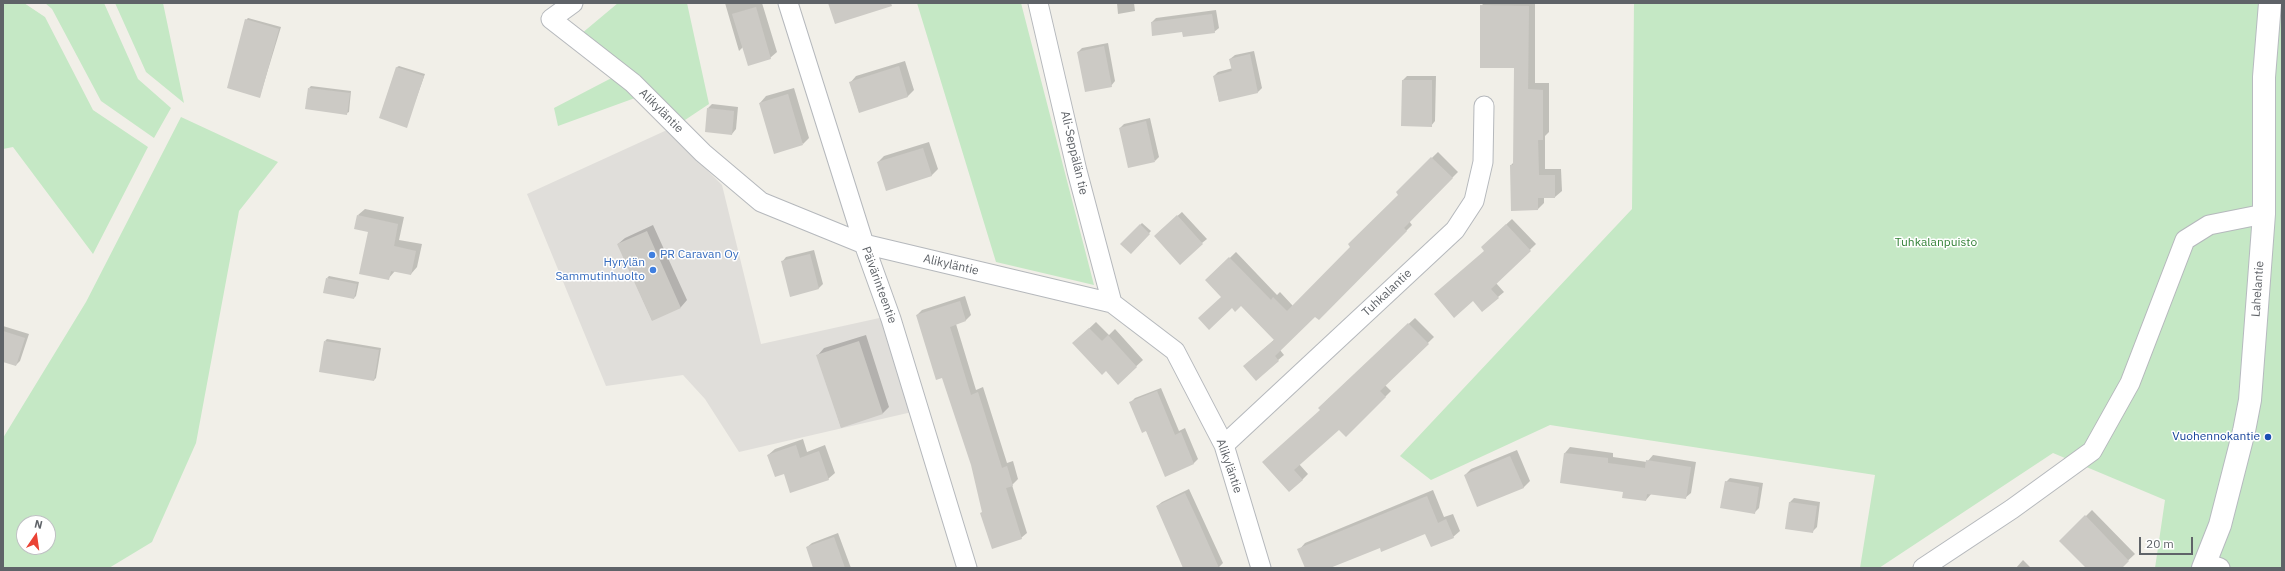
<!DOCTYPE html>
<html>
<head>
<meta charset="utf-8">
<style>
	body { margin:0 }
	#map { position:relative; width:2285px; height:571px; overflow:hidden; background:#f1efe8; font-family:"IBM Plex Sans",sans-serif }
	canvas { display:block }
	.frame { position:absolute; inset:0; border:4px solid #5f6368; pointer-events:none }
	.north { position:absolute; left:16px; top:515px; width:40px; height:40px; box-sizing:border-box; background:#fff; border:1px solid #bfc1c3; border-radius:50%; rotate:13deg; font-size:11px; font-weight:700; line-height:16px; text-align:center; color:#5f6368 }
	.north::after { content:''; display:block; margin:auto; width:14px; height:18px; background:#ea4335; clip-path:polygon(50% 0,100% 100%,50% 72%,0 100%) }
	.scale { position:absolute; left:2139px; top:537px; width:54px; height:18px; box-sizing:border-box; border:2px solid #5f6368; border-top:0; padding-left:5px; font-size:12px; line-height:14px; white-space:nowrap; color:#5f6368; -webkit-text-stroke:3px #fff; paint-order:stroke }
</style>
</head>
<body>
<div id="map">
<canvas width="2285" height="571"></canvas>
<div class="frame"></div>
<div class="north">N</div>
<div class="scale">20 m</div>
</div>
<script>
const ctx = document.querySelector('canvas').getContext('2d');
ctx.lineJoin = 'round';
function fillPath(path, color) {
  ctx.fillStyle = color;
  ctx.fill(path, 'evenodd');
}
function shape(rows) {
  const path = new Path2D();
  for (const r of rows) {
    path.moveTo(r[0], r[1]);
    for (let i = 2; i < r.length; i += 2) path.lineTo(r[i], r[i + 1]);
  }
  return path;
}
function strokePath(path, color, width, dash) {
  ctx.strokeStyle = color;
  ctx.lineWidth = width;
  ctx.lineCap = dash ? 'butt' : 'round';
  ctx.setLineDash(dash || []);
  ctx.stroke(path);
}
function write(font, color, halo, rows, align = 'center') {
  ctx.font = font + ' "IBM Plex Sans",sans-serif';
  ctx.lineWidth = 3;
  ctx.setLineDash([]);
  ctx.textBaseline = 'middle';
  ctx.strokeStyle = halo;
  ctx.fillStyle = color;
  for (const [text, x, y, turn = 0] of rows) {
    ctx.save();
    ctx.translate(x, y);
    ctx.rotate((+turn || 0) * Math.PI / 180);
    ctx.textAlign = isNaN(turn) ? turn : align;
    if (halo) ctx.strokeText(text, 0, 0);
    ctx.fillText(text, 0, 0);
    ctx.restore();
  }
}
const industrial = shape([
	[667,130,722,185,761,344,884,317,912,412,739,452,705,399,683,375,606,386,527,194]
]);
const green = shape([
	[3,3,24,3,45,17,93,110,148,147,93,254,13,147,3,149],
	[45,3,104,3,138,79,171,108,154,138,101,101,52,9],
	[115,3,163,3,184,103,146,72],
	[618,3,687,3,709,104,676,126,635,98,558,126,554,108,625,71,581,34],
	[917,3,1021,3,1094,285,996,262],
	[1634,3,2282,3,2282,568,2155,568,2165,500,2053,453,1879,568,1860,568,1875,475,1550,425,1431,480,1400,456,1632,209],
	[181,117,278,162,239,211,196,443,152,542,109,568,3,568,3,438,86,302],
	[24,523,48,523,48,547,24,547]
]);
const shadow = shape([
	[725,3,762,3,777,52,770,58,743,47,739,51],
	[1117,3,1134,3,1135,11,1118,14],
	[1484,3,1535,3,1535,83,1549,83,1549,132,1545,136,1545,169,1561,169,1562,191,1555,197,1544,197,1544,203,1538,209,1511,165,1514,162,1515,67,1481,6],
	[1216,10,1219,28,1214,32,1183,31,1152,22,1156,18],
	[248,18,281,27,260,96,246,20],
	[1108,43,1115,81,1111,86,1078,52,1082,48],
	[1254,51,1262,88,1258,92,1219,101,1214,76,1218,72,1233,68,1230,59,1235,55],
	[905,61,914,90,908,96,859,112,850,83,856,76],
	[399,66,425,74,406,127,397,67],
	[1407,76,1436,76,1435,121,1431,126,1403,80],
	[311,86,351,91,349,112,347,113,309,88],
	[794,88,809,138,803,144,760,103,766,96],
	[712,104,738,107,736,129,732,134,708,108],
	[1150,118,1159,157,1155,161,1120,128,1124,124],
	[929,142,938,169,931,176,878,162,884,156],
	[1438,152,1458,172,1409,221,1412,225,1319,319,1315,316,1280,350,1284,355,1256,379,1244,366,1275,339,1241,305,1223,297,1207,280,1236,252,1277,295,1280,292,1293,306,1352,247,1400,195,1397,192],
	[365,209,404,217,399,240,422,244,417,267,411,274,395,271,388,279,370,231,358,215],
	[1182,212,1207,239,1202,243,1159,232],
	[1512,219,1536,244,1496,283,1504,292,1498,297,1473,300,1485,250,1482,247],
	[1142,223,1151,231,1131,253,1122,244],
	[653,225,687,300,681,307,652,320,618,244,625,238],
	[814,250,823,284,819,288,791,296,782,262,786,257],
	[329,276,359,282,356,296,354,298,327,278],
	[965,296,971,315,966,320,956,324,976,390,983,387,1007,463,1013,461,1018,479,1012,485,1027,533,1021,538,983,511,972,465,943,376,917,315,922,310],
	[1415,318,1434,337,1385,385,1391,391,1346,436,1339,429,1299,464,1308,474,1302,480,1263,462,1321,410,1325,402],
	[1096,322,1109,335,1115,329,1143,360,1118,383,1080,337],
	[3,326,29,334,20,361,16,365,3,361],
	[866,335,889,407,883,413,841,427,818,355,824,348],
	[327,339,381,348,376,378,374,380,325,341],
	[1161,388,1179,431,1185,428,1198,459,1194,463,1165,475,1146,430,1130,403,1135,398],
	[803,439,807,452,825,445,835,473,828,479,784,472,768,455,775,449],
	[1570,447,1613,453,1613,457,1647,462,1653,455,1696,462,1691,493,1685,498,1652,493,1646,500,1625,491,1561,482,1565,453],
	[1517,450,1530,481,1523,488,1465,475,1471,469],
	[1730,478,1763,483,1759,508,1754,513,1726,482],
	[1189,489,1223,563,1218,568,1184,568,1157,506,1162,502],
	[1433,490,1444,517,1453,514,1460,531,1453,537,1426,533,1380,546,1327,568,1306,568,1299,550,1305,543],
	[1794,498,1820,502,1817,527,1812,532,1789,503],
	[2092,510,2135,554,2120,568,2088,568,2061,541],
	[838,533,851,568,815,568,807,547,812,543],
	[2023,560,2031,568,2016,568]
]);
const building = shape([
	[828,3,891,3,892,6,835,24],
	[1480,5,1529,6,1528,89,1543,90,1543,140,1538,140,1539,175,1555,175,1555,198,1538,198,1538,210,1511,211,1510,165,1513,165,1514,68,1480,68],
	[756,7,771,59,748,66,732,14],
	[1212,14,1215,33,1183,37,1182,32,1152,36,1151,22],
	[245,19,279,29,260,98,227,88],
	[1104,46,1112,87,1085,92,1077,52],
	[1250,54,1258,93,1219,102,1213,76,1232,71,1229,59],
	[899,66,908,97,859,113,849,82],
	[396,67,424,76,407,128,379,118],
	[1402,80,1432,80,1432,127,1401,126],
	[308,88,350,93,347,115,305,109],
	[788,94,803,145,774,154,759,103],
	[707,108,734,111,732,135,705,132],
	[1146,121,1155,162,1128,168,1119,128],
	[923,148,932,176,886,191,877,162],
	[1431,157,1453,178,1404,228,1407,231,1319,320,1315,317,1275,356,1279,361,1256,381,1243,366,1274,340,1241,306,1235,312,1232,308,1209,330,1198,318,1221,297,1205,280,1229,257,1271,300,1273,297,1287,311,1350,247,1348,244,1398,195,1396,192],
	[357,215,398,224,394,246,416,251,411,275,391,271,389,280,359,274,368,232,354,229],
	[1177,215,1203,244,1180,265,1154,236],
	[1140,224,1150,234,1131,254,1120,244],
	[1506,224,1531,251,1491,289,1499,298,1482,312,1473,301,1454,318,1434,294,1484,251,1481,247],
	[647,231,681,308,652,321,617,244],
	[810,254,819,289,790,297,781,261],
	[326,278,357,284,354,299,323,293],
	[960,301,966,321,950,327,971,395,978,392,1002,468,1007,466,1013,486,1006,488,1022,539,992,549,980,513,982,512,971,465,942,378,936,380,916,315],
	[1408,323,1429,344,1380,391,1386,397,1346,437,1339,430,1294,470,1303,480,1289,492,1262,462,1320,410,1318,408],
	[1089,328,1102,341,1108,335,1137,367,1118,385,1106,371,1102,375,1072,343],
	[3,331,25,338,16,366,3,362],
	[324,341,379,350,374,381,319,372],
	[859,341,883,414,841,428,816,355],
	[1157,391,1175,435,1181,432,1194,464,1165,477,1146,431,1142,433,1129,402],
	[796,445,800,458,819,451,829,480,790,493,784,474,775,477,767,455],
	[1564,453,1608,458,1608,463,1645,468,1646,460,1691,467,1686,499,1647,494,1646,501,1622,498,1623,492,1560,483],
	[1510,456,1524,488,1477,507,1464,475],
	[1725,481,1759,487,1755,514,1720,508],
	[1185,493,1200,525,1219,568,1183,568,1156,506],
	[1427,496,1438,523,1446,519,1454,538,1431,547,1425,534,1381,552,1380,548,1330,568,1305,568,1297,549],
	[1789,502,1817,506,1813,533,1785,529],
	[2085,515,2129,561,2122,568,2086,568,2059,541],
	[834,537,845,568,813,568,806,547]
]);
const minor = shape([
	[573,3,551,19,633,83,703,153,761,202,864,244,1112,303,1175,351,1224,445,1261,568],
	[788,3,864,244,891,319,967,568],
	[1038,3,1077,171,1112,303],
	[1224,445,1455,230,1474,201,1483,162,1484,106],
	[2206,563,2220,568],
	[1923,568,2012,509,2092,451,2130,383,2185,240,2209,225,2264,214]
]);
const secondary = shape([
	[2203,568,2220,525,2244,431,2250,400,2264,214,2264,77,2270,3]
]);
const markers = [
	[652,255,4,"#3f7fe0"],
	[653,270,4,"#3f7fe0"],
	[2268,437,4,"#1a4fb4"]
];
const streetNames = [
	["Alikyläntie",661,111,45],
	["Ali-Seppälän tie",1074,153,77],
	["Alikyläntie",951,265,13],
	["Päivärinteentie",879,285,70],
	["Lahelantie",2258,289,-86],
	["Tuhkalantie",1387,293,-43],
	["Alikyläntie",1229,466,71]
];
const parkNames = [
	["Tuhkalanpuisto",1936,243]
];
const shopNames = [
	["PR Caravan Oy",660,255],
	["Hyrylän",645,263,"right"],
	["Sammutinhuolto",645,277,"right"]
];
const transitNames = [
	["Vuohennokantie",2260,437]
];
fillPath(industrial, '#e0deda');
fillPath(green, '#c5e8c5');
fillPath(shadow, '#0003');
fillPath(building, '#cccac5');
strokePath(minor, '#b5b8bc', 21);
strokePath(secondary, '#b6babf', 24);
strokePath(minor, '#fff', 19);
strokePath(secondary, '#fff', 22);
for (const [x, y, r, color] of markers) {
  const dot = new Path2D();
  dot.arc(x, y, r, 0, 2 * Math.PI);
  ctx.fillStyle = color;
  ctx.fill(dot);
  strokePath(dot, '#fff', 1.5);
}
write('12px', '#5f6368', '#fff', streetNames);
write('12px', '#348238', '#fff', parkNames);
write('12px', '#366cbe', '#fff', shopNames, 'left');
write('12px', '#164399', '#fff', transitNames, 'right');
</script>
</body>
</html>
